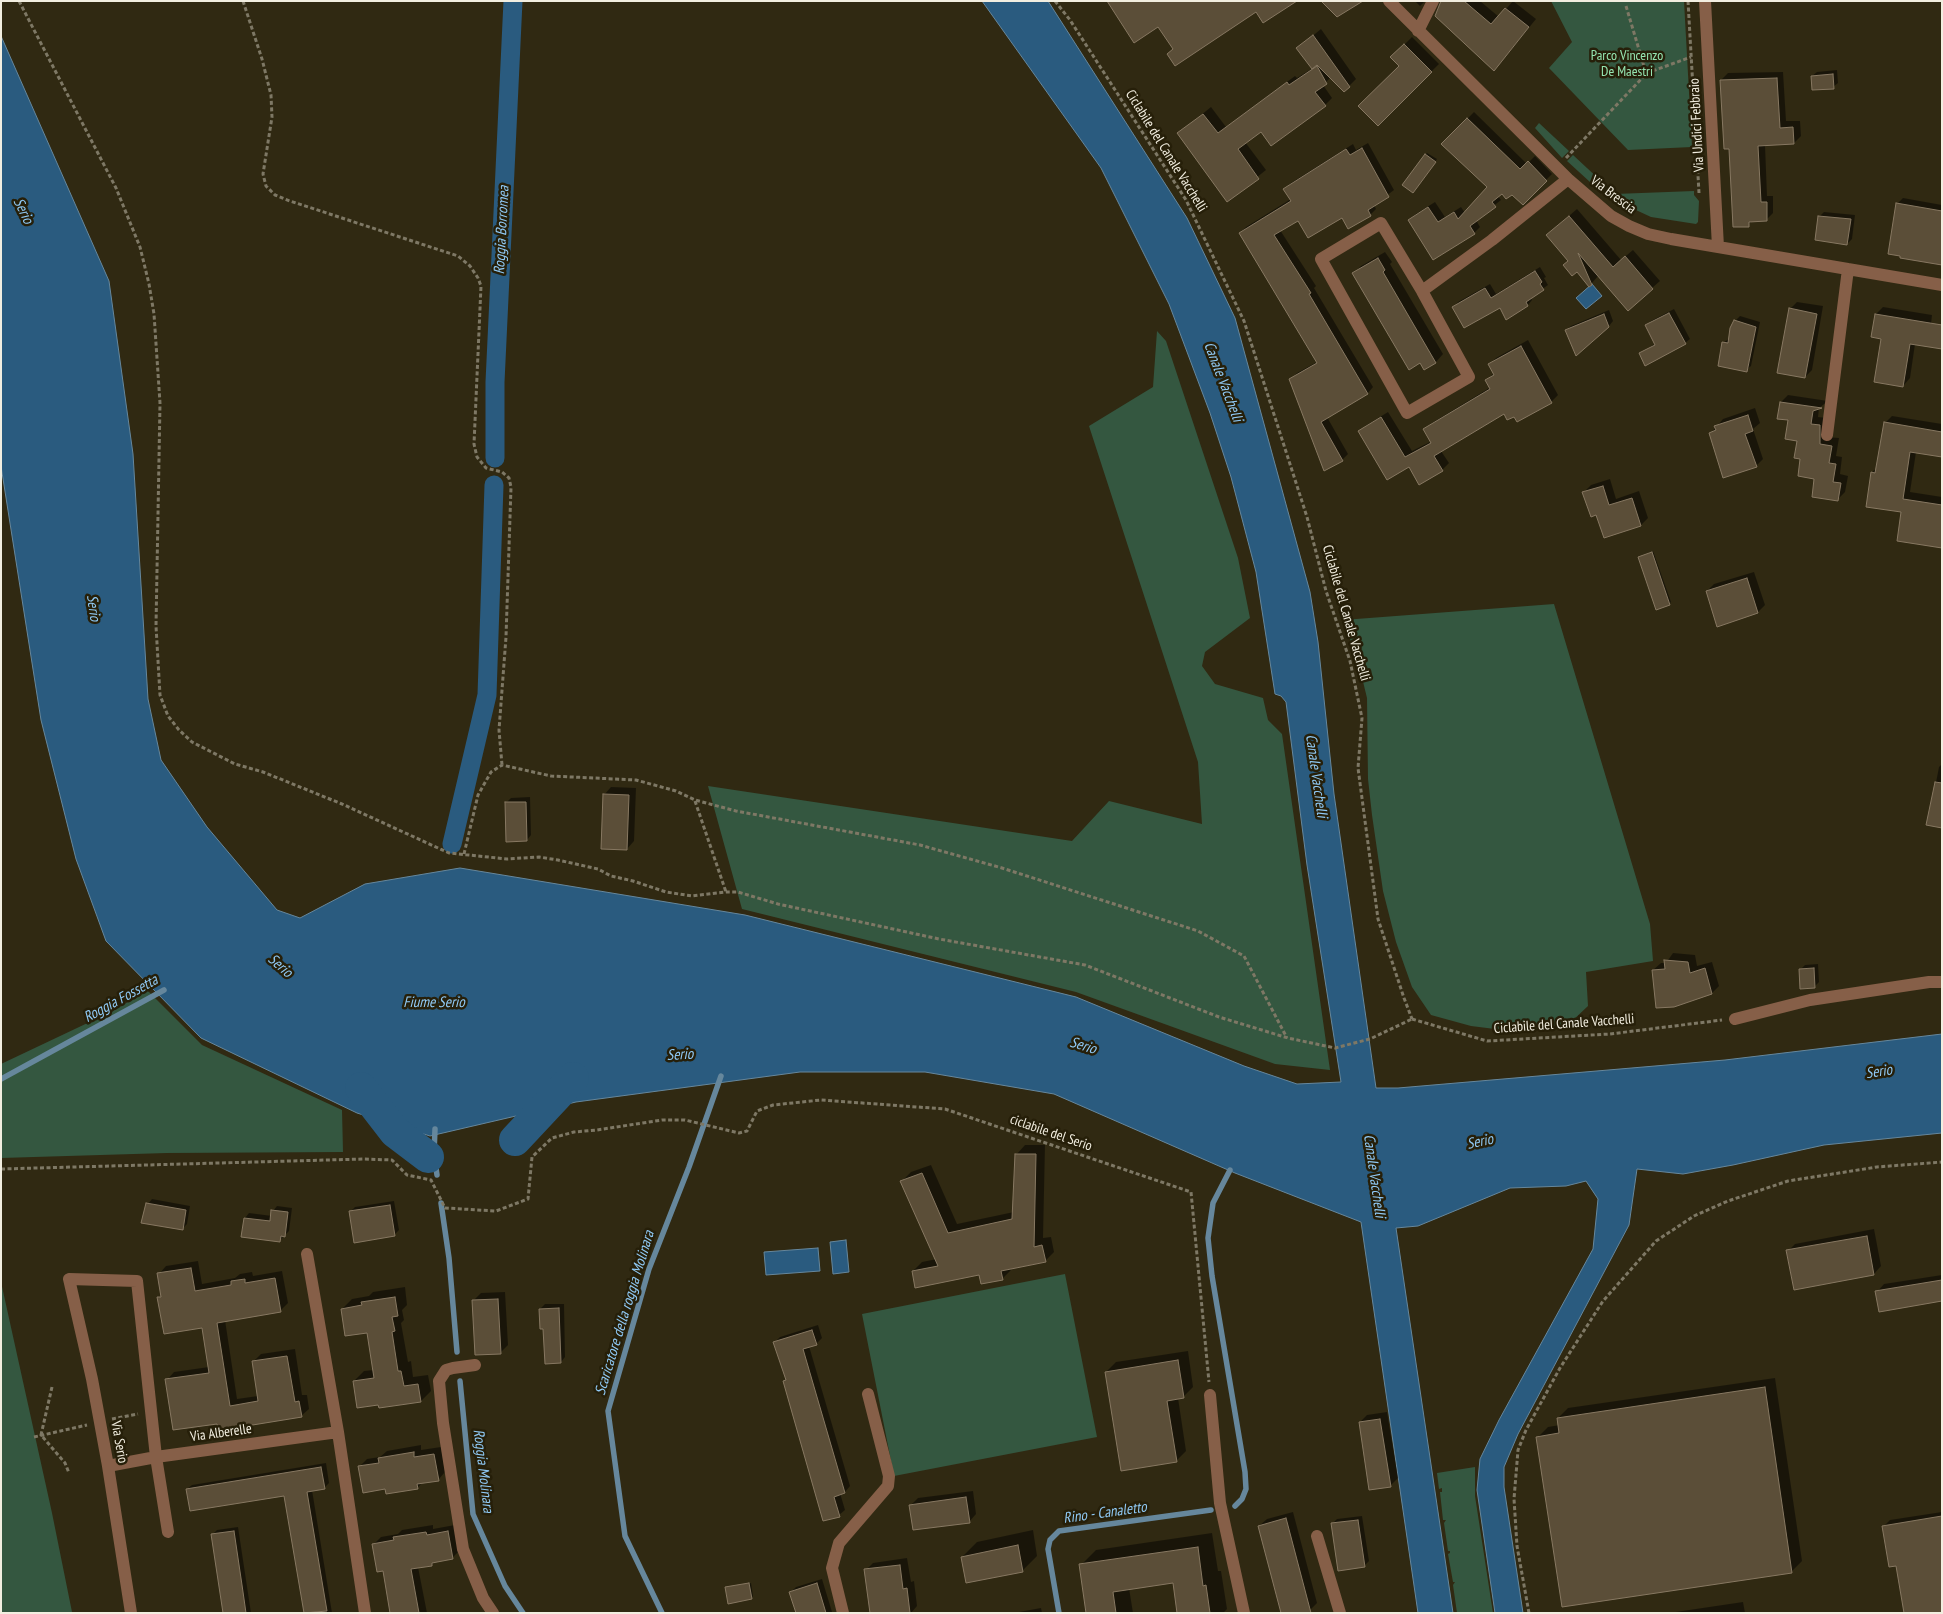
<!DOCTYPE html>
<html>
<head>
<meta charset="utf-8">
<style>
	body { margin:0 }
	#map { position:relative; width:1943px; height:1614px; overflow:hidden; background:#302912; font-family:"PT Sans Narrow",sans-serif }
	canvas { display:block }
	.frame { position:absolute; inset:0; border:2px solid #f2eee0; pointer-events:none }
</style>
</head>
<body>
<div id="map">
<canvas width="1943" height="1614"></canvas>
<div class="frame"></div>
</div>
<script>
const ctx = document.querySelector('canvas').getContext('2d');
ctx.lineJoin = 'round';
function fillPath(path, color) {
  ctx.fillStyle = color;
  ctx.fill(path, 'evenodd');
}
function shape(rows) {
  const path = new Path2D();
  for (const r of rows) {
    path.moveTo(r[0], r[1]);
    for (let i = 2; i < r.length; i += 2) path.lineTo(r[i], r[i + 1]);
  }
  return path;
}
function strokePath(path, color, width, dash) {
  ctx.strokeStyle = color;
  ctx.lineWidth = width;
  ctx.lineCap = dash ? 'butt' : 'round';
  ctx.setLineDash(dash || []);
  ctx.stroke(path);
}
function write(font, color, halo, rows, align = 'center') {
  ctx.font = font + ' "PT Sans Narrow",sans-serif';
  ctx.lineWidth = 5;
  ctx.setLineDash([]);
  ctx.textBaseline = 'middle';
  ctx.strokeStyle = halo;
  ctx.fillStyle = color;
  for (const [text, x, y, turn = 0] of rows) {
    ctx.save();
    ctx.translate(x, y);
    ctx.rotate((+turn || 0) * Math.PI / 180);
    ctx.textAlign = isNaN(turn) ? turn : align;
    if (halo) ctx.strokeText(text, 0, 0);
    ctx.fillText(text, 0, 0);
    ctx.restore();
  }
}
const green = shape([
	[1551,1,1684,1,1692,147,1628,150,1549,68,1572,42],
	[1539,123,1569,151,1562,158,1535,128],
	[1573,155,1615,194,1694,191,1694,195,1699,201,1698,222,1696,224,1651,217,1610,198,1590,182,1567,161],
	[1157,331,1166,341,1238,558,1250,618,1205,652,1202,666,1215,684,1263,698,1268,720,1282,734,1330,1070,1275,1064,1076,992,742,909,708,786,1072,841,1109,801,1202,824,1198,762,1089,426,1153,387],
	[1554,604,1650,924,1653,961,1586,972,1588,1006,1570,1023,1539,1029,1503,1030,1471,1026,1431,1015,1412,987,1396,942,1383,891,1372,815,1368,779,1367,698,1358,661,1343,620],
	[147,990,202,1045,342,1110,343,1152,167,1153,1,1158,1,1064,115,1010],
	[1065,1274,1097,1437,894,1476,862,1314],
	[1,1282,52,1513,72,1612,1,1613],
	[1475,1467,1475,1496,1493,1613,1457,1613,1453,1585,1455,1582,1453,1582,1448,1554,1450,1553,1450,1551,1448,1551,1444,1523,1446,1520,1443,1520,1440,1492,1442,1492,1442,1488,1439,1489,1437,1473]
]);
const water = shape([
	[982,1,1048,1,1187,218,1235,318,1310,592,1318,642,1334,794,1376,1088,1398,1088,1725,1060,1942,1034,1942,1133,1824,1145,1733,1165,1683,1174,1637,1169,1629,1225,1518,1434,1504,1467,1504,1487,1523,1613,1495,1613,1477,1490,1480,1459,1499,1420,1593,1249,1598,1199,1586,1181,1566,1186,1510,1188,1418,1226,1396,1228,1453,1613,1418,1613,1361,1222,1235,1173,1054,1094,925,1072,800,1072,576,1102,430,1136,357,1113,201,1038,106,941,76,859,41,720,1,466,1,36,109,281,133,454,148,699,161,760,207,827,277,910,300,918,365,884,460,868,745,915,1076,997,1244,1066,1297,1084,1341,1082,1307,865,1286,702,1281,696,1275,694,1256,572,1231,477,1210,413,1169,304,1101,168,982,1],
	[1592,284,1602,296,1586,309,1576,298,1592,284],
	[846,1240,849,1272,833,1274,830,1242,846,1240],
	[818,1248,820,1271,766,1275,764,1252,818,1248]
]);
const shadow = shape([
	[1415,1,1425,1,1420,6],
	[1441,1,1480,1,1499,17,1513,1,1536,19,1501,62],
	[1321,29,1356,79,1349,86,1331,77,1323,85,1332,98,1325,105,1261,130,1245,142,1266,170,1228,200,1179,133,1211,107,1226,127,1295,76,1297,78,1313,68,1298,48],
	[1412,37,1439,64,1378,124,1400,66,1392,57],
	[1837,70,1838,83,1833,87,1812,76,1817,72],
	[1783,72,1786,121,1800,121,1801,136,1794,143,1765,145,1767,196,1773,196,1773,213,1766,220,1753,220,1748,225,1731,148,1721,80,1728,73],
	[1474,112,1527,164,1535,156,1552,174,1523,203,1512,193,1502,193,1498,196,1501,200,1476,220,1480,227,1474,233,1409,220,1416,214,1435,202,1445,217,1461,207,1465,213,1489,187,1443,144],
	[1368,143,1394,190,1374,205,1376,209,1370,215,1349,227,1343,217,1299,219,1280,230,1316,286,1314,288,1373,387,1368,393,1327,417,1348,454,1342,460,1291,379,1297,373,1317,362,1240,233,1246,227,1291,199,1285,189,1291,183,1353,144,1356,150],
	[1427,153,1437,159,1414,190,1426,154],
	[1903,198,1942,205,1942,263,1897,204],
	[1577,209,1621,260,1633,250,1660,281,1628,309,1599,275,1591,284,1569,261,1555,228],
	[1824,212,1855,215,1852,239,1847,244,1820,216],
	[1385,252,1392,262,1390,264,1443,354,1436,362,1424,368,1354,273,1361,266],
	[1540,267,1546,277,1544,278,1548,285,1531,297,1532,300,1528,305,1507,318,1500,307,1454,307,1458,302,1490,284,1496,294],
	[1797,302,1823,306,1812,370,1805,377,1790,309],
	[1883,307,1932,315,1931,324,1915,344,1910,378,1903,386,1883,338,1876,314],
	[1674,309,1690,339,1685,343,1640,354,1656,343,1646,326,1651,321],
	[1609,310,1613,321,1609,326,1566,330,1571,326],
	[1740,316,1760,322,1751,366,1746,370,1723,343,1730,338,1735,321],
	[1528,340,1558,395,1551,402,1514,415,1505,413,1441,451,1449,463,1442,470,1410,466,1360,431,1367,425,1388,412,1412,451,1432,441,1425,430,1432,423,1491,387,1487,380,1494,373,1489,365,1496,358],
	[1788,395,1828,401,1819,408,1818,417,1827,418,1826,437,1839,438,1836,456,1842,457,1840,474,1848,476,1845,492,1838,499,1816,478,1801,458,1798,439,1781,402],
	[1755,408,1760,423,1753,429,1763,459,1756,466,1711,433,1723,419],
	[1892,416,1942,424,1942,456,1916,452,1910,492,1942,497,1942,547,1902,511,1872,472,1878,467,1885,423],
	[1610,479,1616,499,1639,491,1648,518,1641,525,1584,492,1591,485],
	[1653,551,1671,602,1669,604,1640,557],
	[1754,572,1765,605,1758,612,1707,591,1714,584],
	[1942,764,1942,827,1928,824,1939,767],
	[611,787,636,788,634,841,627,849,604,795],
	[530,797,531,835,527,840,507,802,511,798],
	[1673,953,1695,955,1697,966,1712,962,1719,986,1712,993,1653,970,1661,963,1666,963],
	[1818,964,1819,982,1814,987,1801,969,1805,965],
	[1025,1145,1045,1145,1043,1238,1051,1237,1054,1252,1045,1261,1011,1268,1011,1270,1002,1279,980,1273,913,1271,922,1262,937,1259,902,1181,911,1172,931,1165,957,1224,1014,1212,1016,1155],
	[152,1199,190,1206,187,1224,182,1229,148,1204],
	[394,1201,399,1230,394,1235,350,1212,355,1207],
	[277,1206,292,1208,289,1231,279,1241,243,1236,245,1218,249,1213,272,1216,273,1211],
	[1874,1229,1881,1266,1874,1274,1788,1251,1795,1244],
	[198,1261,202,1284,235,1278,240,1274,252,1272,253,1276,282,1271,288,1303,280,1311,225,1320,237,1399,258,1396,253,1362,261,1354,295,1349,302,1395,307,1395,309,1409,301,1416,242,1425,242,1427,235,1435,167,1380,174,1372,209,1367,203,1326,159,1298,162,1294,159,1274,166,1266],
	[1942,1275,1942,1300,1877,1292,1884,1284],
	[405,1287,407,1305,402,1310,404,1320,401,1323,408,1362,411,1361,413,1377,428,1375,431,1391,421,1401,354,1381,364,1371,374,1370,368,1331,342,1309,352,1299,369,1296,373,1292],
	[505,1292,508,1345,500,1353,473,1301,481,1293],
	[545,1304,564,1304,565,1357,561,1362,544,1328,540,1309],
	[818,1325,822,1338,816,1344,809,1346,850,1486,845,1492,840,1493,845,1510,839,1515,787,1379,775,1342,780,1337],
	[1188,1351,1193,1387,1183,1397,1178,1398,1186,1451,1176,1461,1106,1372,1116,1362],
	[1775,1378,1802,1561,1792,1571,1563,1605,1538,1437,1548,1427,1560,1425,1558,1418,1568,1408],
	[1387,1412,1398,1478,1390,1486,1360,1422,1367,1415],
	[421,1445,421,1450,441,1447,445,1472,438,1480,423,1482,417,1488,386,1488,360,1466,367,1459,380,1457,387,1451],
	[326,1463,329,1483,324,1488,312,1490,332,1613,305,1613,286,1495,187,1489,192,1485],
	[973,1491,976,1514,969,1522,910,1506,918,1498],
	[1293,1512,1317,1603,1310,1610,1259,1526,1267,1519],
	[1942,1512,1942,1613,1897,1564,1884,1526,1890,1520],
	[1362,1516,1369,1561,1364,1566,1332,1524,1337,1519],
	[433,1525,433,1529,455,1525,459,1551,452,1558,435,1561,432,1565,418,1567,427,1613,391,1613,384,1569,374,1544,381,1537,398,1534,402,1530],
	[238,1527,251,1613,224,1613,212,1535,217,1530],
	[1033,1530,1037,1556,1022,1571,962,1557,977,1542],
	[1212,1533,1218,1571,1221,1571,1227,1609,1223,1613,1179,1613,1174,1582,1129,1588,1133,1613,1087,1613,1081,1565,1096,1550],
	[907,1558,911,1582,914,1581,917,1606,911,1613,871,1613,866,1570,873,1563],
	[822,1579,832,1612,797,1613,791,1592,796,1587],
	[751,1583,753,1596,751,1598,727,1588],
	[1743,1602,1745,1613,1669,1613],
	[1041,1608,1042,1613,1018,1613,1019,1612]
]);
const stream = shape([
	[1,1079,164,990],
	[435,1129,434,1154,437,1175],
	[1230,1170,1213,1203,1208,1238,1212,1276,1245,1472,1246,1489,1242,1499,1235,1506],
	[441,1203,449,1258,457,1352],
	[460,1381,473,1514,505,1586,523,1613],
	[662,1613,625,1536,608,1411,649,1269,689,1167,721,1076],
	[1059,1613,1048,1549,1050,1540,1059,1531,1211,1510]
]);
const canal = shape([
	[495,458,495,382,513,1],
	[452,844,487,695,494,485]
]);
const river = shape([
	[361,1088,395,1132,428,1157],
	[515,1140,573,1078]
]);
const building = shape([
	[1107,1,1297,1,1263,23,1256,12,1175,66,1167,54,1173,49,1158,27,1134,43,1107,1],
	[1321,1,1363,1,1337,17,1321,1],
	[1441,1,1464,1,1491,24,1505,8,1529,27,1494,71,1435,16,1441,1],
	[1313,35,1350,87,1344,92,1317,65,1312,69,1296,48,1313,35],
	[1404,44,1432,72,1378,126,1358,106,1399,66,1390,57,1404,44],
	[1317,66,1327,84,1315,92,1326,106,1271,146,1261,132,1238,149,1259,179,1227,202,1177,133,1203,114,1218,133,1287,82,1289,85,1317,66],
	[1833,74,1834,89,1812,90,1811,76,1833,74],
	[1777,78,1780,128,1793,127,1794,144,1758,146,1761,202,1767,202,1767,221,1749,222,1749,227,1733,227,1729,149,1724,149,1720,80,1777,78],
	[1467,118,1520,169,1528,161,1547,181,1523,205,1512,195,1506,199,1502,194,1492,202,1496,207,1470,226,1475,234,1433,260,1408,220,1428,207,1438,222,1454,212,1458,219,1487,187,1441,144,1467,118],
	[1362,148,1389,197,1368,210,1371,216,1348,229,1342,218,1308,238,1298,221,1274,235,1311,293,1309,294,1368,394,1321,422,1343,461,1324,471,1289,379,1317,363,1239,233,1291,201,1283,189,1346,149,1350,155,1362,148],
	[1425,154,1436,162,1413,193,1402,185,1425,154],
	[1896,203,1942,211,1942,265,1900,258,1900,256,1888,254,1896,203],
	[1569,216,1613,267,1625,256,1653,289,1628,311,1578,253,1592,285,1589,287,1577,272,1572,276,1563,265,1568,261,1546,235,1569,216],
	[1818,216,1851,219,1847,245,1815,240,1818,216],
	[1378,258,1385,270,1383,272,1436,363,1424,370,1420,363,1409,370,1352,273,1378,258],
	[1535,271,1542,282,1540,284,1544,290,1526,302,1528,306,1506,320,1500,308,1464,328,1452,307,1485,288,1491,298,1535,271],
	[1789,308,1817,314,1805,378,1777,373,1789,308],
	[1669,313,1686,344,1645,366,1639,353,1655,345,1645,325,1669,313],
	[1604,314,1609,327,1576,356,1565,330,1604,314],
	[1875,314,1942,325,1942,349,1910,344,1903,387,1874,382,1881,339,1871,337,1875,314],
	[1734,320,1756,327,1747,372,1718,366,1722,342,1728,343,1730,328,1734,320],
	[1521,346,1552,403,1517,422,1514,417,1507,420,1504,414,1434,456,1443,471,1419,485,1409,467,1387,480,1358,431,1381,417,1405,457,1431,443,1423,429,1490,389,1485,380,1494,375,1488,364,1521,346],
	[1780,402,1822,408,1813,411,1811,424,1820,425,1820,444,1832,446,1829,463,1836,464,1833,482,1841,483,1838,501,1812,497,1814,479,1798,476,1800,459,1794,458,1797,441,1785,439,1788,420,1777,419,1780,402],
	[1748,415,1753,431,1745,434,1757,467,1723,478,1709,433,1716,430,1714,426,1748,415],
	[1884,422,1942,432,1942,457,1910,452,1903,499,1942,505,1942,548,1897,541,1901,512,1866,507,1871,472,1875,473,1884,422],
	[1603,486,1609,505,1632,498,1641,526,1604,538,1596,515,1591,517,1582,492,1603,486],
	[1652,552,1670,605,1656,610,1638,557,1652,552],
	[1747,578,1758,613,1717,627,1706,591,1747,578],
	[1935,782,1942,783,1942,828,1926,825,1935,782],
	[603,794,629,795,627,850,601,849,603,794],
	[505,802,526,802,527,841,506,842,505,802],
	[1664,960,1688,962,1690,973,1705,968,1712,994,1674,1007,1656,1008,1652,970,1665,969,1664,960],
	[1814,968,1815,988,1800,989,1799,969,1814,968],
	[1015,1154,1036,1154,1034,1247,1042,1245,1046,1262,1001,1271,1003,1280,981,1284,979,1275,915,1288,912,1271,938,1266,900,1181,922,1173,948,1233,1012,1219,1015,1154],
	[146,1203,186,1210,183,1230,141,1223,146,1203],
	[390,1205,395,1236,354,1243,349,1211,390,1205],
	[271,1210,288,1212,285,1237,281,1236,280,1242,241,1237,244,1218,270,1221,271,1210],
	[1867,1236,1874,1275,1794,1290,1786,1250,1867,1236],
	[191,1268,195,1291,231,1285,231,1281,245,1279,245,1283,275,1278,281,1312,217,1323,230,1406,258,1401,252,1361,287,1356,295,1402,299,1401,302,1417,234,1428,235,1436,219,1438,217,1424,173,1430,165,1379,209,1373,202,1328,164,1334,157,1297,161,1297,157,1273,191,1268],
	[1942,1280,1942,1301,1879,1312,1875,1291,1942,1280],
	[395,1297,398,1316,392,1317,395,1331,392,1332,398,1371,401,1371,404,1386,418,1384,421,1402,379,1408,378,1405,357,1408,353,1381,374,1378,367,1333,345,1336,341,1309,362,1305,361,1302,395,1297],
	[498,1299,501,1354,475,1355,472,1300,498,1299],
	[559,1308,561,1363,545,1364,543,1329,540,1329,539,1309,559,1308],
	[812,1330,817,1345,803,1349,845,1493,834,1497,840,1517,823,1521,783,1381,786,1380,773,1342,812,1330],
	[1178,1360,1184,1398,1167,1401,1177,1462,1121,1471,1105,1372,1178,1360],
	[1765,1387,1792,1573,1562,1607,1536,1437,1559,1433,1557,1418,1765,1387],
	[1380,1419,1391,1487,1369,1490,1359,1422,1380,1419],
	[414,1452,414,1457,434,1454,439,1481,417,1484,418,1489,386,1494,385,1489,363,1493,358,1466,379,1463,378,1458,414,1452],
	[321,1467,325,1489,307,1492,327,1611,304,1613,284,1496,190,1511,186,1489,321,1467],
	[966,1497,970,1523,913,1530,909,1505,966,1497],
	[1942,1516,1942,1613,1904,1613,1896,1566,1889,1567,1882,1526,1942,1516],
	[1286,1518,1311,1613,1281,1613,1258,1526,1286,1518],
	[1358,1520,1365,1567,1338,1571,1331,1523,1358,1520],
	[234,1531,242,1585,246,1613,223,1613,211,1534,234,1531],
	[448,1531,453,1559,432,1563,432,1566,411,1569,419,1613,390,1613,383,1571,377,1572,372,1544,394,1540,393,1537,426,1532,427,1535,448,1531],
	[1018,1545,1023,1572,966,1583,961,1557,1018,1545],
	[1198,1547,1203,1586,1206,1585,1210,1613,1177,1613,1173,1583,1113,1592,1116,1613,1086,1613,1079,1564,1198,1547],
	[900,1565,903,1589,907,1588,910,1613,870,1613,864,1569,900,1565],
	[749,1583,752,1599,728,1604,725,1587,749,1583],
	[817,1583,826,1613,796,1613,789,1592,817,1583]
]);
const path = shape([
	[19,1,116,188,140,247,149,284,154,314,160,403,156,626,160,695,168,716,179,730,192,742,235,764,263,772,342,804,449,853,507,859,539,857,558,860,598,869,611,876,633,881,666,892,692,896,726,892,738,892,778,904,939,939,1085,965,1219,1017,1288,1038,1335,1048,1370,1039,1412,1019],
	[243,1,262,59,271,95,272,117,263,174,266,186,275,195,290,201,458,256,470,266,478,278,481,286,474,444,477,457,486,468,502,472,509,478,511,487,506,637,499,730,502,765],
	[1055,1,1070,20,1186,200,1244,321,1307,517,1326,591,1350,661,1362,718,1358,768,1378,919,1404,998,1412,1019],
	[1688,1,1699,193],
	[1626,6,1646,73],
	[1566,158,1647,73,1691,57],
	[695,801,726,892],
	[464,854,478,795,491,772,502,765,551,776,636,780,676,791,695,800,736,811,920,845,1002,868,1198,931,1244,956,1287,1038],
	[1412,1019,1487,1041,1610,1034,1722,1020],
	[1,1169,364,1159,392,1160,407,1175,431,1180,445,1208,496,1211,528,1199,532,1157,552,1138,574,1132,597,1130,662,1120,685,1120,739,1133,747,1131,757,1111,773,1105,821,1100,945,1109,1191,1192,1209,1382],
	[52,1387,41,1435,65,1463,69,1473],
	[112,1419,138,1414],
	[34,1437,87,1425],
	[1529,1613,1517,1546,1514,1499,1518,1450,1526,1430,1560,1368,1603,1301,1656,1241,1694,1216,1728,1201,1788,1181,1877,1167,1942,1162]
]);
const minor = shape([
	[1389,1,1568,179,1611,216,1629,226,1648,234,1671,239,1942,285],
	[1705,1,1718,247],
	[1418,31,1433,1],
	[1381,223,1422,291,1469,377,1407,413,1321,259,1381,223],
	[1422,291,1492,240,1568,179],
	[1827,435,1848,269],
	[1735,1019,1810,1000,1929,982,1942,982],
	[307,1254,338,1432,365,1613],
	[475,1365,453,1368,446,1370,439,1381,443,1423,463,1549,483,1598,493,1613],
	[1210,1395,1220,1503,1244,1613],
	[108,1466,156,1457,338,1432],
	[1317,1536,1340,1613],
	[131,1613,108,1466,92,1379,69,1279,137,1281,156,1457,168,1532],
	[843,1613,832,1568,839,1543,888,1486,889,1476,868,1394]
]);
const parkNames = [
	["Parco Vincenzo",1627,56],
	["De Maestri",1627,72]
];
const streetNames = [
	["Via Undici Febbraio",1697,125,-93],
	["Ciclabile del Canale Vacchelli",1166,151,58],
	["Via Brescia",1613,195,37],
	["Ciclabile del Canale Vacchelli",1346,613,74],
	["Ciclabile del Canale Vacchelli",1564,1024,-4],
	["ciclabile del Serio",1051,1133,19],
	["Via Alberelle",221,1433,-8],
	["Via Serio",119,1442,80]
];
const waterNames = [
	["Serio",23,211,64],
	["Roggia Borromea",502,230,-87],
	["Canale Vacchelli",1223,382,69],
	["Serio",93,608,82],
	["Canale Vacchelli",1316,776,82],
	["Serio",280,966,41],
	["Roggia Fossetta",121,999,-29],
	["Fiume Serio",434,1003],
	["Serio",1083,1046,17],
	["Serio",680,1055,-3],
	["Serio",1879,1072,-9],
	["Serio",1480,1142,-12],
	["Canale Vacchelli",1374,1176,82],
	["Scaricatore della roggia Molinara",625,1313,-73],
	["Roggia Molinara",483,1471,83],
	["Rino - Canaletto",1105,1513,-8]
];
fillPath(green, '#345740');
fillPath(water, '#2a5b7f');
strokePath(water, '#66879c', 1);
fillPath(shadow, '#0007');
strokePath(stream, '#66879c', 5.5);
strokePath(canal, '#2a5b7f', 19);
strokePath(river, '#2a5b7f', 32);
fillPath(building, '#5b4e38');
strokePath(building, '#877862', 1);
strokePath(path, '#7e7865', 3, [4, 2.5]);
strokePath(minor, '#865f48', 12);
write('14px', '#95e5b1', '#261f09', parkNames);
write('14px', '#f2eee0', '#261f09', streetNames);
write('italic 15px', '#90caf6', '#261f09', waterNames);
</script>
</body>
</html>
